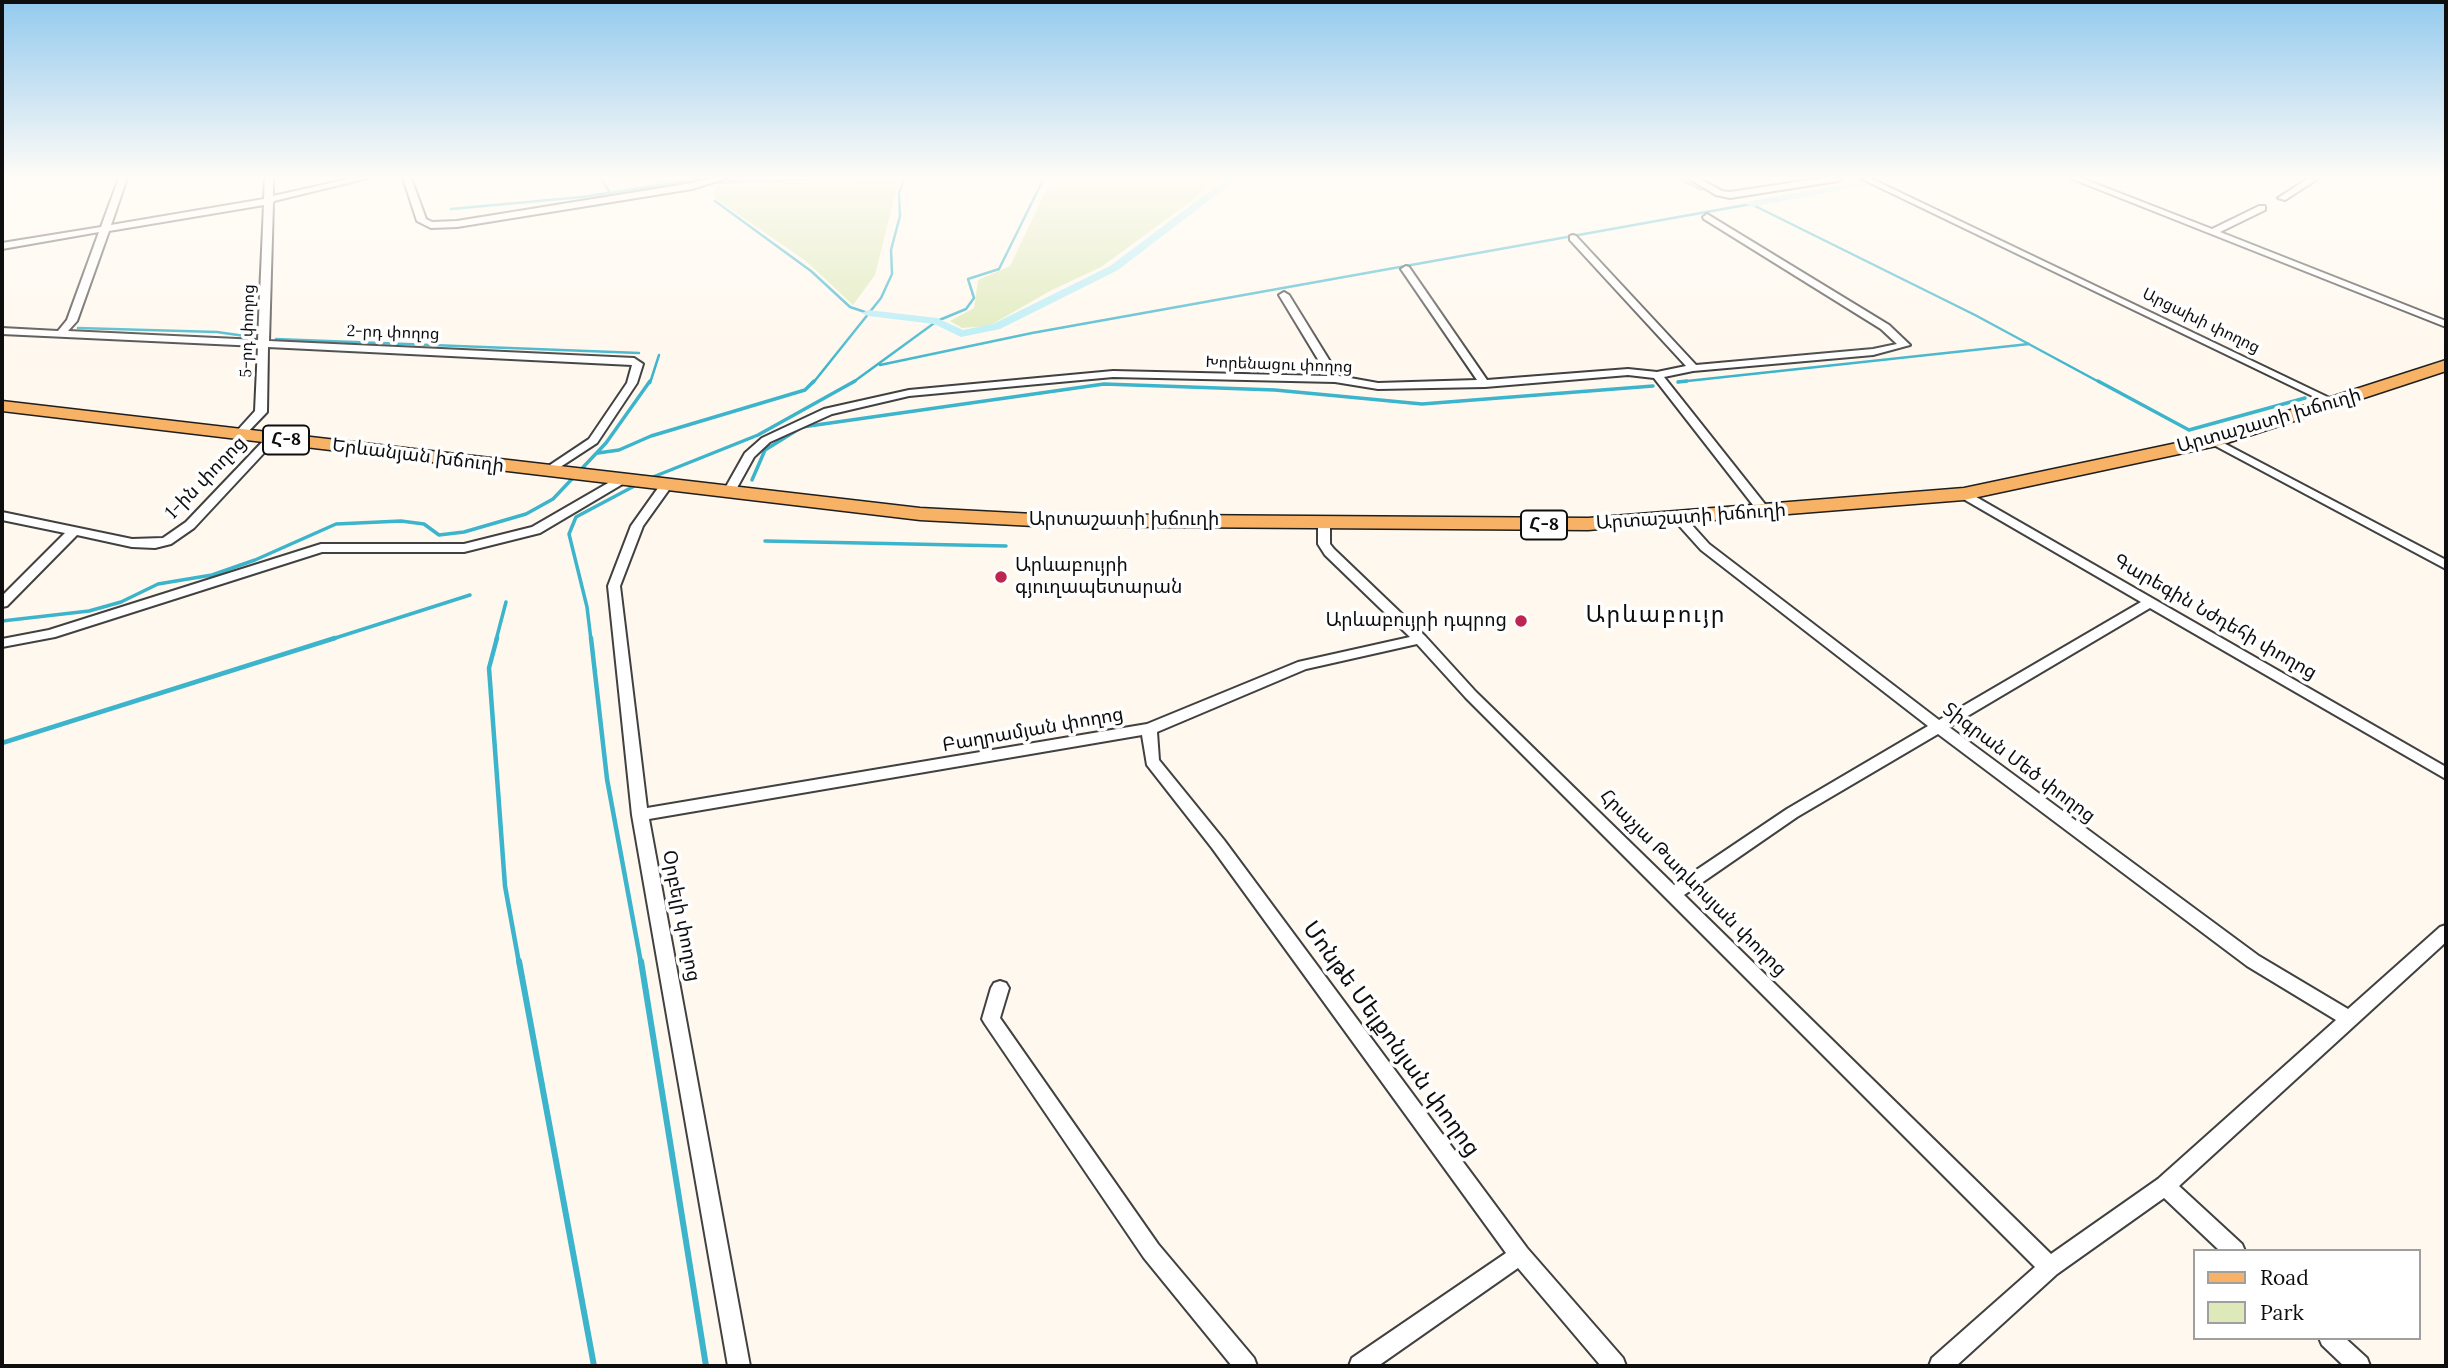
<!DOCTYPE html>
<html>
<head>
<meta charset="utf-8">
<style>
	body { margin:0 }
	#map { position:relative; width:2448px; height:1368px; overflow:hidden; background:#fff8ee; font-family:Lora,serif }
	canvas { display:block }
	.frame { position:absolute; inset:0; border:4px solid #0e0e0e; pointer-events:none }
	.legend { position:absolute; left:2193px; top:1249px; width:228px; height:91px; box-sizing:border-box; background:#fff; border:2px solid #9f9f9f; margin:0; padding:9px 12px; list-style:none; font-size:21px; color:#0e0e0e }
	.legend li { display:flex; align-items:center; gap:14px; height:35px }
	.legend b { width:35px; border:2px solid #9f9f9f }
</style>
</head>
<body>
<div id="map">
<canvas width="2448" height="1368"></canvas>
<div class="frame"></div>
<ul class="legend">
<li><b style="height:9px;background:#f7b266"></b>Road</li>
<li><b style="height:19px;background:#dde9b8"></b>Park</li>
</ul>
</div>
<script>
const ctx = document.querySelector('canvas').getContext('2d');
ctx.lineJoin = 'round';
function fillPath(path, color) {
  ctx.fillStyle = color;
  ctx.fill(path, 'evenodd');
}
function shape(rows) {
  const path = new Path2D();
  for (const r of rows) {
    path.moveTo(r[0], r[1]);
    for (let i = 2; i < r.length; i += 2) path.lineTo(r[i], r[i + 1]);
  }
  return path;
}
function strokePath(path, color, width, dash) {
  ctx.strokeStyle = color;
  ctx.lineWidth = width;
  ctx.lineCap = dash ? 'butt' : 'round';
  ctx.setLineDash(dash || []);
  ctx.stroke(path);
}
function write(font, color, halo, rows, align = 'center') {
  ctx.font = font + ' Lora,"Noto Sans Armenian",serif';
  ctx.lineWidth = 7;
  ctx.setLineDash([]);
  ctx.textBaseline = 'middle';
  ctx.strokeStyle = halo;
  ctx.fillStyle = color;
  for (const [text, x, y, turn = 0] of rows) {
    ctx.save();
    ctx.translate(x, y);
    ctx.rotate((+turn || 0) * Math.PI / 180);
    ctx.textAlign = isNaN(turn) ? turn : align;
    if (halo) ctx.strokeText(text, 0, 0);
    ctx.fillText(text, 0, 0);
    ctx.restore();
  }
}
const green = shape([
	[1052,178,1217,178,1186,205,1101,267,1050,291,989,326,962,328,950,321,974,308,978,280,1010,266],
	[899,179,875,275,853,305,806,261,713,197,717,185]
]);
const streamFar3 = shape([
	[601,178,610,193],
	[1678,178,1702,190],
	[715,201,811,271,850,307,868,313],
	[451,209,582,197,699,179,711,183,854,178],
	[78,328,217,332,252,337],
	[276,339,639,353],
	[880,365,1032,333,1751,204,1975,315,2101,383],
	[1678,382,2029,344],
	[650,383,659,355],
	[813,383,881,298,892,274,891,250,900,216,899,193,904,178],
	[852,383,937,321,966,309,974,298,968,279,999,269,1044,178]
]);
const streamFar2 = shape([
	[2098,381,2189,430,2305,398],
	[1678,382,1687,381],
	[598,453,619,450,651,436,805,390,814,381],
	[648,479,758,435,855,381],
	[752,480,765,450,802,427,1104,384,1275,390,1422,404,1653,386],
	[765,541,1006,546],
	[2,621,89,611,121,602,158,584,212,575,255,560,336,524,401,521,424,524,439,535,464,532,526,514,553,499,606,443,650,381],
	[329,640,470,595],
	[496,640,506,602],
	[591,640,587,607,569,534,576,517,640,483]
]);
const streamFar1 = shape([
	[497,638,489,668,505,886,519,963],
	[591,638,607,779,641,963],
	[2,743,335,638]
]);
const stream = shape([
	[519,961,594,1366],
	[641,961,706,1366]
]);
const canal = shape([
	[1227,178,1238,178,1118,270,1000,329,961,337,934,324,868,316,862,313,868,310,937,318,963,330,993,324,1110,266,1227,178],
	[1882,178,1902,178,1751,207,1746,204,1751,201,1882,178]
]);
const minor = shape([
	[119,178,127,178,111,225,264,199,265,178,273,178,273,196,353,178,368,178,274,201,273,203,269,341,634,358,643,364,637,383,597,443,548,475,544,473,544,469,589,439,627,383,632,365,268,347,267,412,244,436,236,436,236,432,255,411,258,346,2,334,2,328,58,331,67,320,99,232,2,249,2,243,101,227,119,178],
	[264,205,258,340,68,331,77,321,109,231,264,205],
	[403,178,411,178,426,219,432,222,457,221,692,183,714,178,727,178,692,189,457,227,431,228,417,221,403,178],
	[1688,178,1698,178,1722,191,1730,192,1823,178,1842,178,1838,181,1730,198,1716,195,1688,178],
	[1860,178,1870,178,2340,403,2335,406,2331,405,1860,178],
	[2070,178,2081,178,2212,229,2259,206,2265,206,2265,210,2220,232,2446,321,2446,327,2070,178],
	[2309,178,2319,178,2285,200,2278,198,2309,178],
	[1707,214,1889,325,1910,345,1873,355,1693,371,1664,377,1768,508,1770,511,1768,514,1760,514,1654,378,1628,375,1485,387,1378,389,1335,382,1113,377,909,396,832,414,770,442,754,457,733,495,729,496,723,492,745,453,762,438,824,409,909,390,1113,371,1328,376,1279,295,1284,292,1289,295,1339,376,1378,383,1477,380,1401,269,1406,266,1409,267,1487,380,1628,369,1657,372,1686,366,1570,240,1570,236,1573,235,1576,236,1696,365,1873,349,1897,344,1881,329,1704,219,1703,217,1707,214],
	[272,435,278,438,276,440,194,528,171,544,155,548,132,547,77,535,7,606,2,607,2,596,65,533,2,520,2,512,132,539,163,538,186,522,268,436,272,435],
	[2214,438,2446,560,2446,569,2210,443,2208,441,2214,438],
	[622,475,628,479,626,482,540,533,464,552,322,552,55,637,2,647,2,639,49,630,321,544,464,544,532,527,622,475],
	[667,480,673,484,643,526,620,586,647,808,1147,724,1298,662,1410,637,1325,555,1318,544,1318,522,1324,518,1330,522,1330,544,1334,549,1425,636,1476,692,1674,885,1787,809,1928,726,1701,550,1674,520,1672,517,1674,514,1682,514,1709,544,1939,720,2141,602,1960,497,1958,494,1964,490,2446,767,2446,779,2150,608,1949,727,2259,956,2348,1009,2440,927,2446,925,2446,942,2179,1186,2242,1244,2245,1251,2220,1251,2164,1198,2057,1274,1956,1366,1929,1366,1932,1358,2035,1267,1466,698,1417,644,1306,669,1157,732,1159,760,1224,840,1527,1248,1623,1358,1626,1366,1601,1366,1518,1268,1378,1366,1349,1366,1352,1358,1506,1253,1212,848,1147,765,1142,735,649,819,750,1366,728,1366,632,815,608,586,631,526,663,481,667,480],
	[1938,734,2247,966,2336,1020,2158,1179,2051,1254,1684,895,1797,817,1938,734],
	[1000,981,1006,983,1009,988,1000,1018,1158,1244,1254,1358,1257,1366,1232,1366,1144,1258,985,1024,982,1019,991,988,994,983,1000,981],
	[2319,1338,2345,1338,2367,1358,2370,1366,2344,1366,2322,1345,2319,1338]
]);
const primary = shape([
	[2446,360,2446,371,2221,445,1964,500,1588,530,1034,526,920,520,2,411,2,401,920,508,1034,514,1588,518,1964,488,2210,436,2446,360]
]);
const markers = [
	[1001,577,7,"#bd2651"],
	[1521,621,7,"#bd2651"]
];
const farStreetnames = [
	["Արցախի փողոց",2201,321,26],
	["5-րդ փողոց",248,331,-88],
	["2-րդ փողոց",393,333,2],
	["Խորենացու փողոց",1279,365,2]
];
const shields = [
	[286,440,46],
	[1544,525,46]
];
const shieldNames = [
	["Հ-8",286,440],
	["Հ-8",1544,525]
];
const streetNames = [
	["Արտաշատի խճուղի",2269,421,-16],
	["Երևանյան խճուղի",418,456,7],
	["1-ին փողոց",206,478,-46],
	["Արտաշատի խճուղի",1691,517,-4],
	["Արտաշատի խճուղի",1124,520],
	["Գարեգին Նժդեհի փողոց",2215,617,30],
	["Բաղրամյան փողոց",1033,730,-10],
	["Տիգրան Մեծ փողոց",2019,763,37],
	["Հրաչյա Թադևոսյան փողոց",1693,883,45],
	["Օրբելի փողոց",681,916,79]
];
const poiNames = [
	["Արևաբույրի",1015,566],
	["գյուղապետարան",1015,588],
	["Արևաբույրի դպրոց",1507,621,"right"]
];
const quarterNames = [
	["Արևաբույր",1656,615]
];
const nearStreetnames = [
	["Մոնթե Մելքոնյան փողոց",1391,1039,54]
];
fillPath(green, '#dde9b8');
strokePath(streamFar3, '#3bb4cc', 2.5);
strokePath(streamFar2, '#3bb4cc', 3.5);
strokePath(streamFar1, '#3bb4cc', 4.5);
strokePath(stream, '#3bb4cc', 6);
fillPath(canal, '#b4ecf6');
strokePath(minor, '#414141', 4);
strokePath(primary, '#1f1f1f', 3);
fillPath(minor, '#fff');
fillPath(primary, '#f7b266');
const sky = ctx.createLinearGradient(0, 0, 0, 369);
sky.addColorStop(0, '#93caee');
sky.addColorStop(0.48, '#fffcf7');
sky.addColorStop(1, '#fffcf700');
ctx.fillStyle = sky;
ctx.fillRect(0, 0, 2448, 369);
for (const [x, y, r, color] of markers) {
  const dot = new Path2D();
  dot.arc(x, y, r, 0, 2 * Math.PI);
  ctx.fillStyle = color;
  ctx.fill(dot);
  strokePath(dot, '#fff', 2.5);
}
write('16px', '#0e0e0e', '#fff', farStreetnames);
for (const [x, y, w] of shields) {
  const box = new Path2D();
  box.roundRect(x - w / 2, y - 14.5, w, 29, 5);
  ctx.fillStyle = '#fff';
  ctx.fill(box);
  strokePath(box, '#0e0e0e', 2);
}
write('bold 18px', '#0e0e0e', null, shieldNames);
write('19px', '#0e0e0e', '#fff', streetNames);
write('19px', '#0e0e0e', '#fff', poiNames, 'left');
ctx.letterSpacing = '2px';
write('23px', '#0e0e0e', '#fff', quarterNames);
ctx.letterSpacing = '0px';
write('23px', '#0e0e0e', '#fff', nearStreetnames);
</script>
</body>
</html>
